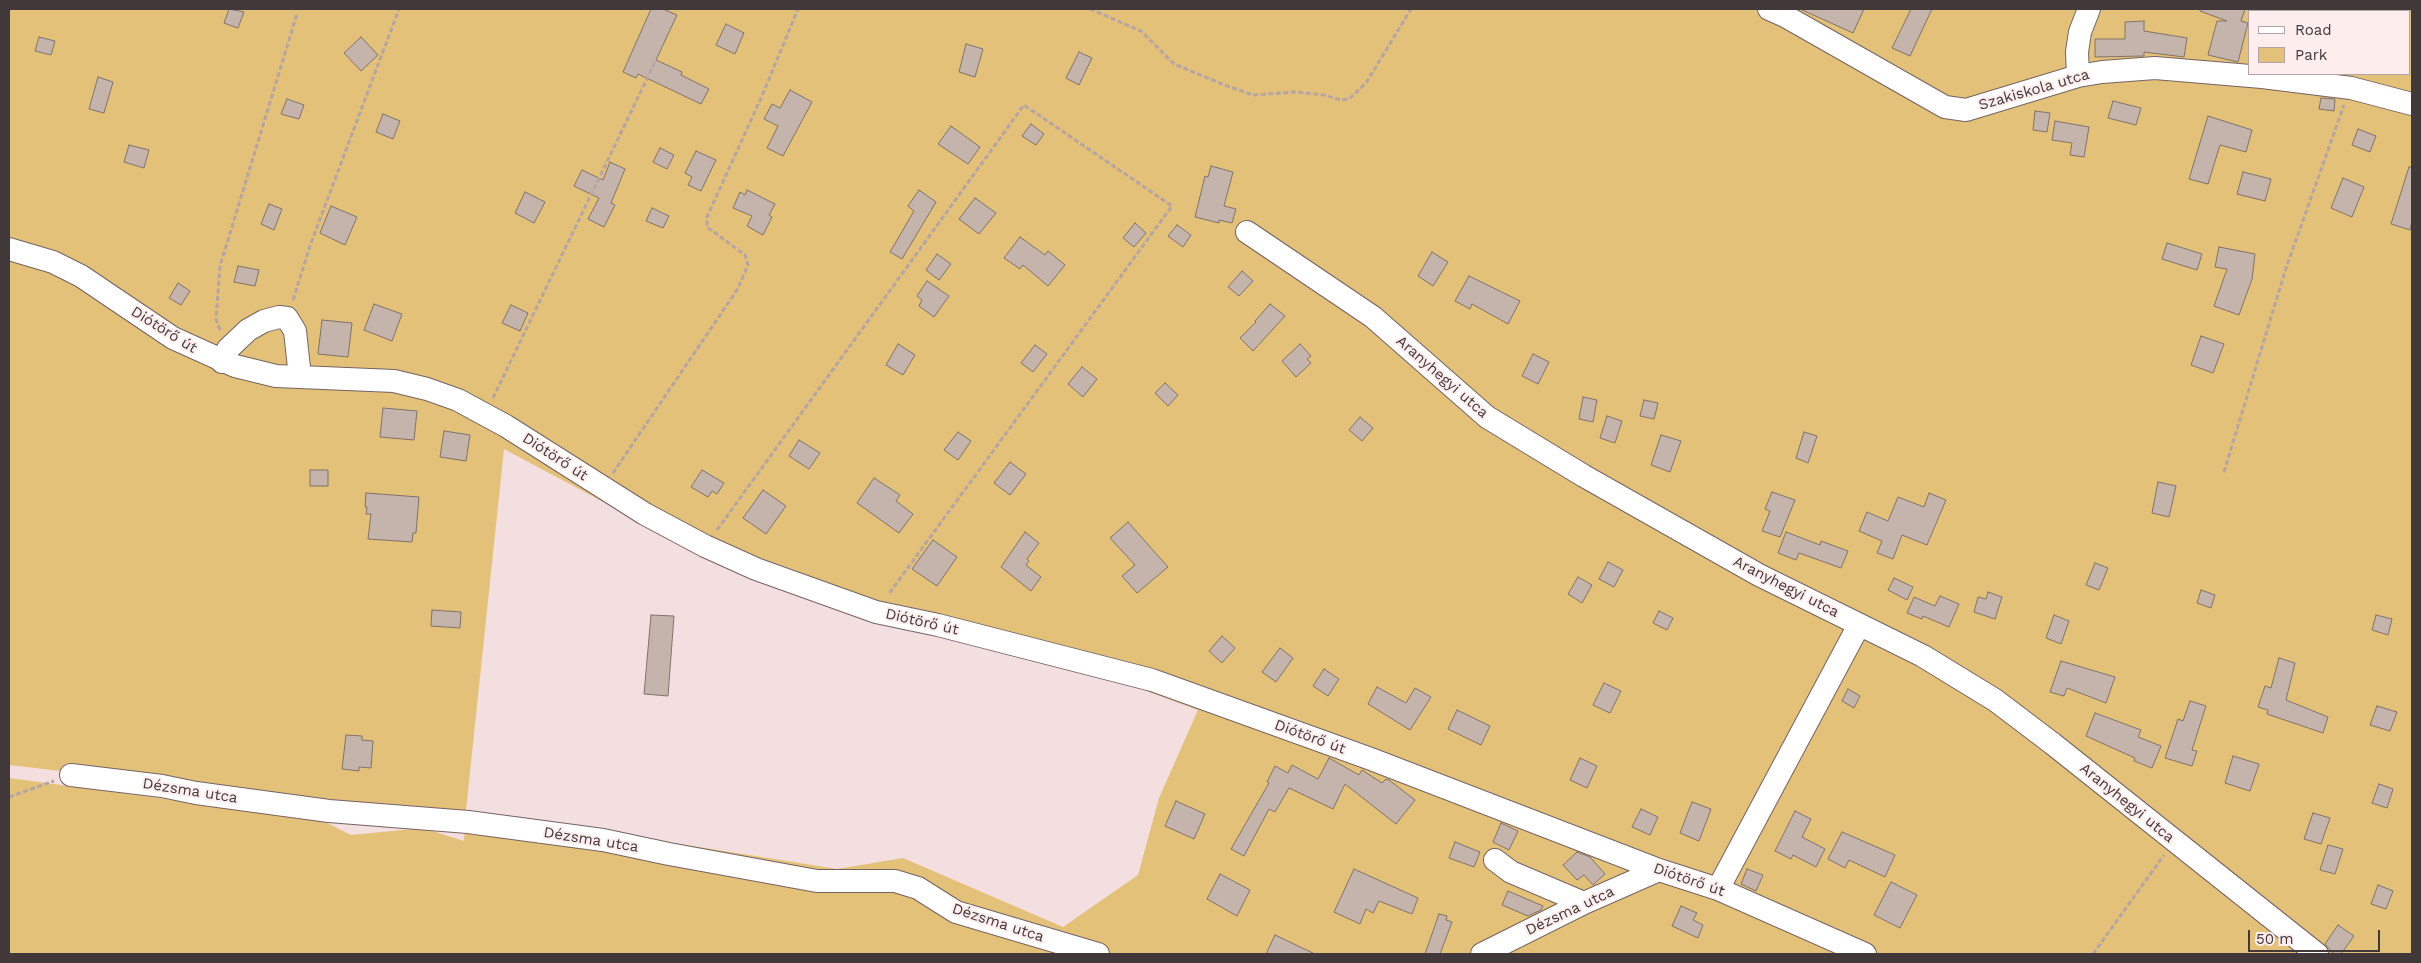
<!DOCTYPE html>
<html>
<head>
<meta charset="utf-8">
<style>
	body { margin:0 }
	#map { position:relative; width:2421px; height:963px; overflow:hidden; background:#f3dfdf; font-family:"Work Sans",sans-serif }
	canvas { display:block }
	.frame { position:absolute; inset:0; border:10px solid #413939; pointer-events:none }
	.legend { position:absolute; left:2248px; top:10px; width:162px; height:65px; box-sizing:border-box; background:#fdeded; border:1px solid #b2a5a5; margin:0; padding:6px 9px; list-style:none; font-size:15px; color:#413939 }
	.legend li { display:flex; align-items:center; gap:10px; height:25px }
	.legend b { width:25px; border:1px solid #b2a5a5 }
	.scale { position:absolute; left:2248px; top:930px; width:132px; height:22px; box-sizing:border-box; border:2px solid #413939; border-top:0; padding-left:6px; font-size:15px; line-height:18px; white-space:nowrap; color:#413939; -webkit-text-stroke:4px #fdeded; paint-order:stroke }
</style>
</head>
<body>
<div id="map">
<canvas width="2421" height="963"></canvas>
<div class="frame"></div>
<ul class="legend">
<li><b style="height:6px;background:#fff"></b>Road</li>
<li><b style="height:14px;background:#e4c178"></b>Park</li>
</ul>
<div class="scale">50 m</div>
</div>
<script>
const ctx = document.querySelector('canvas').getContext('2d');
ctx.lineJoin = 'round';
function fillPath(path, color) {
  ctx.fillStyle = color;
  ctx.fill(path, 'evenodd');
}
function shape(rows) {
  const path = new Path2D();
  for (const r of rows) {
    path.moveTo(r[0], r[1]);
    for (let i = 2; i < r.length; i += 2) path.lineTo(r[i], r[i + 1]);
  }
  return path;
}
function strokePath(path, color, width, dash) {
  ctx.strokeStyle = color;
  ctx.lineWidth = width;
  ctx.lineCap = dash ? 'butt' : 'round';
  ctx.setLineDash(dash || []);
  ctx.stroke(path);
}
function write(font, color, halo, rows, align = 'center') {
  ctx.font = font + ' "Work Sans",sans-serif';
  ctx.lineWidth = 4;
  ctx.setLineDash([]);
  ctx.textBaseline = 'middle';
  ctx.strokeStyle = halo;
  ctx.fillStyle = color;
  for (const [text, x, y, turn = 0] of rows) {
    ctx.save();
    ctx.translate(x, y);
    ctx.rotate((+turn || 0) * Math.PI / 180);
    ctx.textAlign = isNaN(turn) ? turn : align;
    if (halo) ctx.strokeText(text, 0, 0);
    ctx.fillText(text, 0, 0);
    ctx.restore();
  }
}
const green = shape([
	[9,9,2412,9,2412,954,9,954,9,778,321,820,351,835,423,828,464,841,466,810,336,803,9,765],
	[2250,11,2410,11,2410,74,2250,74],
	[504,449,701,554,1046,654,1198,710,1159,798,1138,875,1063,927,903,858,837,869,466,810]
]);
const building = shape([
	[229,9,244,12,238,28,224,23,229,9],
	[651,9,663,9,677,15,656,60,682,72,681,75,709,89,701,104,638,74,636,78,623,72,651,9],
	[1800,9,1864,9,1853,33,1800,9],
	[1911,9,1932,9,1910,56,1892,48,1911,9],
	[2200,9,2245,9,2241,21,2248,23,2238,62,2208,55,2217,21,2227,21,2200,11,2200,9],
	[2144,21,2144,31,2187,38,2184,57,2144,52,2144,56,2095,57,2095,39,2125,39,2125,22,2144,21],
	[726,24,744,33,735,54,716,45,726,24],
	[39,37,55,41,51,55,35,51,39,37],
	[361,37,378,55,361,71,344,53,361,37],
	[966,44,983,49,975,77,959,72,966,44],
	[1079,52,1092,58,1079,85,1066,78,1079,52],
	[98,77,113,82,104,113,89,109,98,77],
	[790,90,812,102,783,156,767,148,778,126,764,119,772,104,780,108,790,90],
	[2321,98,2335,99,2334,111,2319,109,2321,98],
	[287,99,304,105,299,119,281,114,287,99],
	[2113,101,2141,108,2136,125,2108,118,2113,101],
	[2035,111,2050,113,2047,132,2033,130,2035,111],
	[383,114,400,121,393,139,376,132,383,114],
	[2208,116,2252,130,2246,152,2220,145,2208,184,2189,179,2208,116],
	[2055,121,2089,127,2084,157,2070,155,2072,143,2052,140,2055,121],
	[1031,124,1044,134,1036,145,1022,136,1031,124],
	[951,126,980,147,968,164,938,144,951,126],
	[2358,129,2376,136,2370,152,2352,145,2358,129],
	[129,145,149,150,144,168,124,162,129,145],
	[660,148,674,155,667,169,653,162,660,148],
	[696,151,716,160,701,191,688,185,692,177,685,173,696,151],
	[610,162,625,169,611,203,615,205,604,227,588,219,599,198,574,186,582,170,603,180,610,162],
	[1211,166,1233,172,1224,206,1236,209,1232,223,1219,220,1219,223,1195,217,1205,176,1208,177,1211,166],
	[2409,167,2412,167,2412,222,2410,230,2391,224,2409,167],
	[2243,172,2271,179,2265,201,2237,194,2243,172],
	[2343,178,2364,187,2352,217,2331,208,2343,178],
	[747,190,775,204,769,215,772,217,763,235,747,226,752,216,733,208,740,192,745,195,747,190],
	[919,190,936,202,902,259,890,252,914,211,908,206,919,190],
	[525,192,545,202,534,223,515,213,525,192],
	[975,198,996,213,979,234,959,219,975,198],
	[269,204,282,209,274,230,261,224,269,204],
	[331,206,357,217,345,245,320,233,331,206],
	[652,208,669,216,663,228,646,221,652,208],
	[1135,223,1146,233,1134,247,1123,238,1135,223],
	[1177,225,1191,235,1183,247,1168,236,1177,225],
	[1020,237,1045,255,1048,251,1065,265,1048,286,1023,265,1020,269,1004,258,1020,237],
	[2167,243,2202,254,2197,270,2162,259,2167,243],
	[2219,247,2255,254,2252,279,2239,315,2214,306,2227,269,2215,267,2219,247],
	[1432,252,1448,262,1433,286,1418,276,1432,252],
	[937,254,951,264,939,280,926,270,937,254],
	[238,266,259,270,255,286,234,282,238,266],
	[1242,271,1253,281,1239,296,1228,287,1242,271],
	[1469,276,1520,301,1508,324,1472,304,1470,309,1455,301,1469,276],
	[927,281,949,296,934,317,919,306,922,300,917,296,927,281],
	[178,283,190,291,181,305,169,298,178,283],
	[374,304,402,314,392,341,364,330,374,304],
	[1270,304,1285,316,1253,351,1240,338,1256,322,1255,321,1270,304],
	[511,305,528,313,520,331,502,323,511,305],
	[322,320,352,323,348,357,318,354,322,320],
	[2201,336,2224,344,2213,373,2191,365,2201,336],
	[898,344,915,355,903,375,886,365,898,344],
	[1300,344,1311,356,1307,359,1311,363,1296,377,1282,361,1300,344],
	[1035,345,1047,354,1033,372,1021,363,1035,345],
	[1533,354,1549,362,1538,384,1522,376,1533,354],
	[1082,367,1097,379,1083,397,1068,384,1082,367],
	[1165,383,1178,395,1168,406,1155,393,1165,383],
	[1583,397,1597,400,1593,422,1579,419,1583,397],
	[1644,400,1658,403,1654,419,1640,416,1644,400],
	[383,408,417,411,414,440,380,437,383,408],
	[1607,416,1622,421,1615,443,1600,438,1607,416],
	[1360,417,1373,428,1362,441,1349,430,1360,417],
	[444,431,470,435,466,461,440,457,444,431],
	[958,432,971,441,958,460,944,450,958,432],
	[1804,432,1817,436,1808,463,1796,458,1804,432],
	[1661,435,1681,441,1670,472,1651,465,1661,435],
	[799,440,820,453,809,469,789,456,799,440],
	[1010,462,1026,474,1010,495,994,483,1010,462],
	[310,470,328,470,328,486,310,486,310,470],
	[702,470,724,483,717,494,712,491,708,497,691,487,702,470],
	[874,478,900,495,896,501,913,514,899,533,857,503,874,478],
	[2158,482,2176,486,2169,517,2152,513,2158,482],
	[763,490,786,506,766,534,743,518,763,490],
	[1772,492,1795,500,1780,537,1762,531,1770,511,1765,509,1772,492],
	[366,493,419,497,416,533,413,533,412,542,368,539,371,514,366,514,367,507,365,507,366,493],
	[1929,493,1946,500,1927,545,1902,535,1893,559,1877,553,1882,541,1859,531,1867,512,1888,521,1898,497,1924,507,1929,493],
	[1128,522,1168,567,1137,593,1122,576,1135,565,1110,538,1128,522],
	[1025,532,1039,543,1027,559,1029,561,1026,565,1041,577,1031,591,1001,567,1025,532],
	[1786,532,1820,545,1821,541,1848,551,1841,568,1799,553,1796,560,1778,553,1786,532],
	[933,540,957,557,937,586,912,569,933,540],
	[1608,562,1623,570,1614,587,1599,579,1608,562],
	[2095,563,2108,568,2099,590,2086,585,2095,563],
	[1578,577,1592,585,1582,603,1568,594,1578,577],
	[1894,578,1913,587,1907,600,1888,590,1894,578],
	[2201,590,2215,595,2211,608,2197,603,2201,590],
	[1988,592,2002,597,1995,619,1974,612,1978,597,1986,599,1988,592],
	[1940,596,1959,604,1949,627,1923,616,1922,619,1907,613,1914,597,1935,606,1940,596],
	[432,610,461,612,460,628,431,626,432,610],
	[1659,611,1673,618,1667,630,1653,623,1659,611],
	[651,615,674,616,668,696,644,694,651,615],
	[2054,615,2069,621,2061,644,2046,638,2054,615],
	[2376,615,2392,619,2388,635,2372,630,2376,615],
	[1222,636,1235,648,1222,663,1209,651,1222,636],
	[1280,648,1293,658,1276,682,1262,672,1280,648],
	[2279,658,2295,663,2286,700,2328,717,2323,733,2267,714,2268,710,2258,707,2265,686,2271,688,2279,658],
	[2061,661,2115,677,2106,703,2067,688,2064,696,2050,692,2061,661],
	[1324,669,1339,679,1328,696,1313,686,1324,669],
	[1604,683,1621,691,1610,713,1593,705,1604,683],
	[1377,687,1406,703,1415,688,1431,697,1410,730,1368,704,1377,687],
	[1848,689,1860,696,1854,708,1842,701,1848,689],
	[2190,701,2206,706,2192,750,2197,751,2192,766,2165,758,2178,719,2183,721,2190,701],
	[2377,706,2397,712,2390,731,2370,725,2377,706],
	[1457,710,1490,726,1481,745,1448,729,1457,710],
	[2095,713,2141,730,2138,737,2161,746,2152,768,2134,761,2135,758,2086,736,2095,713],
	[346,735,362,736,362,740,373,741,371,768,359,767,359,771,342,769,346,735],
	[2233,756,2259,764,2250,791,2225,783,2233,756],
	[1329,758,1359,775,1362,770,1382,783,1386,779,1389,780,1415,800,1396,824,1345,784,1333,809,1289,788,1275,812,1269,809,1244,856,1231,849,1269,783,1267,782,1275,766,1288,773,1292,765,1318,779,1329,758],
	[1580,758,1597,766,1587,788,1570,780,1580,758],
	[2379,784,2393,789,2387,808,2372,803,2379,784],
	[1176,801,1205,814,1194,839,1165,826,1176,801],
	[1692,802,1711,809,1699,841,1680,833,1692,802],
	[1641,809,1658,817,1650,835,1632,827,1641,809],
	[1795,811,1811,819,1802,837,1825,849,1816,867,1793,855,1791,859,1775,851,1795,811],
	[2313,813,2330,818,2321,844,2304,839,2313,813],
	[1501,823,1518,831,1509,850,1493,842,1501,823],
	[1842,832,1895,855,1885,877,1849,860,1845,868,1828,859,1842,832],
	[1455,842,1480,852,1474,867,1449,858,1455,842],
	[2328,845,2343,849,2335,874,2320,870,2328,845],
	[1577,852,1590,857,1605,874,1593,885,1584,875,1577,880,1563,865,1577,852],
	[1354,869,1418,898,1412,914,1379,901,1373,913,1366,909,1360,924,1334,912,1354,869],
	[1747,869,1763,875,1756,891,1741,884,1747,869],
	[1220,874,1250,890,1237,916,1207,899,1220,874],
	[1891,882,1917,895,1900,928,1874,915,1891,882],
	[2378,885,2393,891,2386,909,2371,904,2378,885],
	[1508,891,1543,906,1541,910,1528,916,1502,905,1508,891],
	[1681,906,1697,913,1693,920,1703,925,1698,938,1672,926,1681,906],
	[1439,914,1447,916,1446,920,1452,922,1440,954,1425,954,1439,914],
	[2338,925,2354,936,2341,954,2334,954,2325,944,2338,925],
	[1275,935,1315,954,1266,954,1275,935]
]);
const path = shape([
	[1090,9,1141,31,1174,64,1222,84,1253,95,1296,92,1324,95,1341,100,1349,99,1366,83,1411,9],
	[293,300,311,243,399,9],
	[220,330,216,319,220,266,297,14],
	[493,398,655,62],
	[2224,472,2286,268,2344,105],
	[613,473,737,290,748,265,745,255,707,227,707,217,762,96,798,9],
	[717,530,1024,105,1172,206,888,595],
	[9,797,54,781],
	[2093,954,2164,855]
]);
const minor = shape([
	[1769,9,1785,16,1945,107,1966,110,2078,76,2102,72,2155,68,2262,77,2351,88,2412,104],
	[2078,76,2077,52,2080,32,2089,9],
	[1247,232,1373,317,1487,417,1584,476,1759,575,1923,656,1995,700,2053,744,2317,954],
	[9,249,53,262,81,276,173,338,235,366,276,376,394,381,427,389,458,400,506,426,645,514,705,546,756,569,876,612,938,625,1152,680,1371,759,1659,870,1718,889,1865,954],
	[222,362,228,349,248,330,264,321,279,317,287,318,295,331,300,377],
	[71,775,162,786,196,793,329,811,468,822,603,840,669,854,817,881,895,881,918,888,956,912,1098,954],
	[1495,860,1511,872,1584,903],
	[1718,889,1859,625],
	[1482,954,1584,903,1659,870]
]);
const streetNames = [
	["Szakiskola utca",2034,90,-16],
	["Diótörő út",164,330,32],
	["Aranyhegyi utca",1442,377,41],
	["Diótörő út",555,457,33],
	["Aranyhegyi utca",1786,587,27],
	["Diótörő út",922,622,13],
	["Diótörő út",1310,737,20],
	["Dézsma utca",190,791,9],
	["Aranyhegyi utca",2127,803,39],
	["Dézsma utca",591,840,9],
	["Diótörő út",1689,880,19],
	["Dézsma utca",1570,911,-25],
	["Dézsma utca",998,923,18]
];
fillPath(green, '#e4c178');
fillPath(building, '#c4b4ab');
strokePath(building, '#81736b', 1);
strokePath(minor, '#746363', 24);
strokePath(path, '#b5a5a5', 3, [5, 2.5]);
strokePath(minor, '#fff', 22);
write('15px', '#413939', '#fdeded', streetNames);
</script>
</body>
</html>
